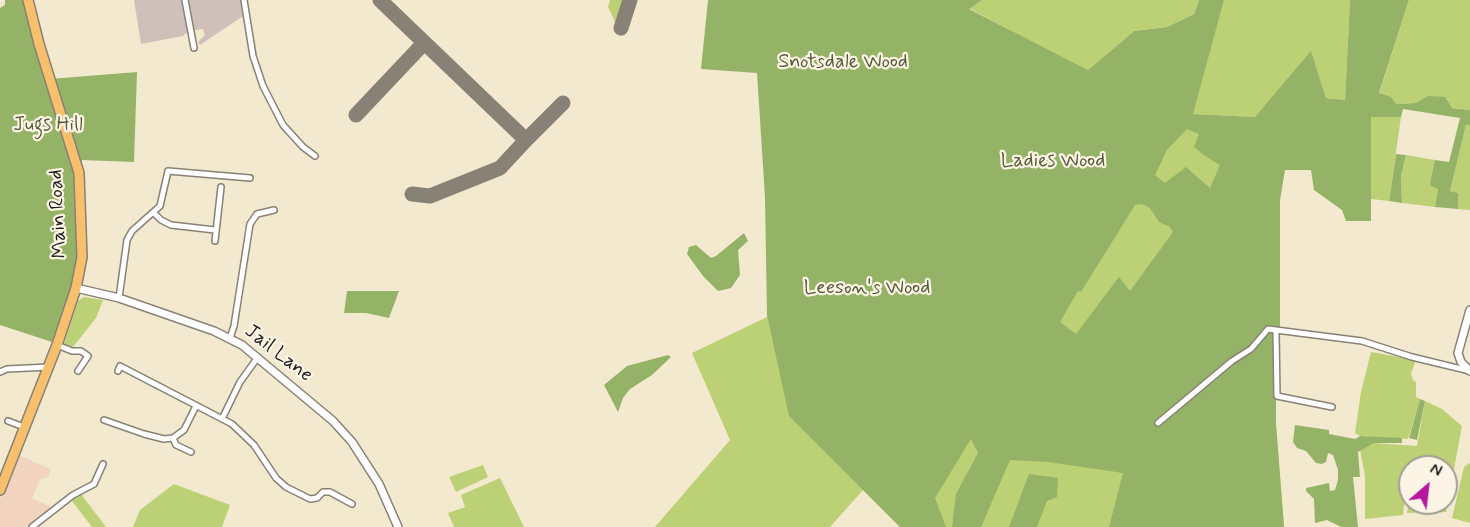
<!DOCTYPE html>
<html>
<head>
<meta charset="utf-8">
<style>
	body { margin:0 }
	#map { position:relative; width:1470px; height:527px; overflow:hidden; background:#f3e9cf; font-family:Mynerve,sans-serif }
	canvas { display:block }
	.north { position:absolute; left:1398px; top:455px; width:60px; height:60px; box-sizing:border-box; background:#fcf5e5; border:2px solid #a29e95; border-radius:50%; rotate:28deg; font-size:16px; font-weight:700; line-height:24px; text-align:center; color:#1c1c1c }
	.north::after { content:''; display:block; margin:auto; width:21px; height:27px; background:#b5179e; clip-path:polygon(50% 0,100% 100%,50% 72%,0 100%) }
</style>
</head>
<body>
<div id="map">
<canvas width="1470" height="527"></canvas>
<div class="north">N</div>
</div>
<script>
const ctx = document.querySelector('canvas').getContext('2d');
ctx.lineJoin = 'round';
function fillPath(path, color) {
  ctx.fillStyle = color;
  ctx.fill(path, 'evenodd');
}
function shape(rows) {
  const path = new Path2D();
  for (const r of rows) {
    path.moveTo(r[0], r[1]);
    for (let i = 2; i < r.length; i += 2) path.lineTo(r[i], r[i + 1]);
  }
  return path;
}
function strokePath(path, color, width, dash) {
  ctx.strokeStyle = color;
  ctx.lineWidth = width;
  ctx.lineCap = dash ? 'butt' : 'round';
  ctx.setLineDash(dash || []);
  ctx.stroke(path);
}
function write(font, color, halo, rows, align = 'center') {
  ctx.font = font + ' Mynerve,sans-serif';
  ctx.lineWidth = 4.5;
  ctx.setLineDash([]);
  ctx.textBaseline = 'middle';
  ctx.strokeStyle = halo;
  ctx.fillStyle = color;
  for (const [text, x, y, turn = 0] of rows) {
    ctx.save();
    ctx.translate(x, y);
    ctx.rotate((+turn || 0) * Math.PI / 180);
    ctx.textAlign = isNaN(turn) ? turn : align;
    if (halo) ctx.strokeText(text, 0, 0);
    ctx.fillText(text, 0, 0);
    ctx.restore();
  }
}
const built = shape([
	[18,455,51,469,48,477,40,480,32,498,52,507,25,527,0,527,0,499]
]);
const industrial = shape([
	[134,0,247,0,249,12,200,45,198,42,205,35,203,29,189,31,183,36,141,44]
]);
const green = shape([
	[610,0,624,0,616,24,608,7],
	[982,0,1199,0,1194,14,1167,27,1134,31,1088,70,1031,41,1200,133,1245,161,1275,331,1276,424,1284,527,900,527,863,490,830,527,655,527,730,440,692,353,767,317,767,315,1012,31,968,8],
	[1224,0,1350,0,1345,100,1326,98,1311,52,1256,117,1192,114],
	[1409,0,1470,0,1470,110,1416,103,1396,104,1379,94],
	[1371,117,1401,117,1389,201,1371,199],
	[1466,125,1470,125,1470,210,1458,209,1457,193,1450,191],
	[1406,155,1435,160,1430,182,1438,189,1435,207,1402,203,1401,176],
	[84,297,103,300,96,318,73,347,64,344,78,301],
	[1371,352,1416,360,1411,373,1413,380,1416,382,1416,397,1420,399,1408,439,1360,436,1355,433,1361,392],
	[1425,401,1442,409,1462,426,1446,512,1407,513,1410,494,1410,503,1446,503,1446,467,1410,467,1410,478,1407,479,1403,515,1365,519,1365,476,1360,450,1374,443,1417,446],
	[1470,463,1470,523,1452,518,1464,467],
	[483,465,488,477,456,492,449,477],
	[500,478,524,527,454,527,448,513,465,507,461,495],
	[174,484,230,505,222,527,133,527,140,510],
	[81,494,106,527,92,527,72,501]
]);
const forest = shape([
	[5,0,26,0,50,79,137,72,134,162,82,160,75,275,52,342,0,325,0,8,5,5],
	[708,0,982,0,969,9,1088,70,1134,31,1167,27,1194,14,1199,0,1224,0,1193,114,1255,117,1311,51,1326,98,1345,100,1350,0,1409,0,1379,93,1391,97,1396,104,1416,103,1428,96,1445,97,1452,108,1470,110,1470,125,1466,125,1450,191,1458,193,1458,209,1435,207,1438,189,1431,186,1430,182,1435,160,1449,162,1460,118,1403,109,1401,117,1371,117,1371,221,1346,221,1342,210,1314,190,1311,170,1285,170,1280,200,1280,336,1276,356,1276,424,1284,527,1109,527,1123,473,1048,462,1010,460,981,527,952,527,956,494,978,453,971,439,935,498,946,527,900,527,789,416,767,315,765,197,757,73,701,69],
	[1187,129,1199,134,1194,147,1205,156,1220,165,1210,188,1186,167,1165,183,1155,175,1167,150],
	[1142,204,1150,208,1159,222,1170,227,1173,232,1130,291,1119,277,1076,334,1060,322,1078,291,1081,292,1135,205],
	[1396,154,1406,155,1401,176,1402,203,1389,201],
	[744,233,748,241,738,250,740,275,731,288,718,291,703,276,687,254,689,247,696,245,711,258,716,256],
	[347,291,399,291,389,318,366,313,344,313],
	[668,355,671,357,652,375,630,389,623,398,618,412,604,385,627,366],
	[1420,399,1425,401,1417,440,1409,438],
	[1295,425,1329,430,1329,434,1355,439,1360,436,1402,438,1402,443,1374,443,1358,452,1360,477,1353,477,1358,527,1341,527,1327,520,1315,523,1314,499,1306,491,1306,488,1329,483,1330,491,1335,490,1338,480,1338,470,1333,455,1328,453,1326,462,1322,464,1316,463,1306,451,1297,448,1293,442],
	[1029,474,1058,478,1057,497,1047,501,1037,527,1009,527]
]);
const taxiway = shape([
	[380,0,526,140,563,103],
	[621,28,630,0],
	[356,115,424,43],
	[412,194,430,196,500,168,526,140]
]);
const minor = shape([
	[185,0,194,48],
	[244,0,253,56,263,86,283,125,303,147,315,156],
	[154,213,161,220,171,225,215,230],
	[215,241,221,187],
	[119,298,127,240,132,231,160,206,168,171,250,178],
	[1276,331,1277,396,1332,407],
	[230,338,234,326,250,224,257,214,274,210],
	[57,345,72,351,81,351,88,356,78,371],
	[118,371,120,366,232,424,254,445,276,478,286,487,310,499,317,498,323,492,330,492,352,504],
	[0,372,7,369,49,367],
	[222,419,240,382,258,357],
	[104,420,144,434,164,439,173,438,184,430,196,406],
	[8,421,24,427],
	[1158,423,1232,361,1251,349,1268,329,1362,341,1412,357,1470,371],
	[173,438,176,445,191,452],
	[32,527,73,495,94,484,103,464]
]);
const tertiary = shape([
	[76,288,119,298,214,331,242,345,333,421,352,442,379,484,398,527],
	[1470,310,1458,353,1461,362,1470,371]
]);
const primary = shape([
	[0,490,57,345,76,288,82,257,79,173,39,44,28,0]
]);
const parkNames = [
	["Snotsdale Wood",843,63],
	["Jugs Hill",48,126],
	["Ladies Wood",1053,162],
	["Leeson's Wood",867,289]
];
const streetNames = [
	["Main Road",59,214,-93],
	["Jail Lane",278,354,38]
];
fillPath(built, '#f2d4be');
fillPath(industrial, '#cfc0ba');
fillPath(green, '#bcd175');
fillPath(forest, '#95b366');
strokePath(taxiway, '#888276', 15);
strokePath(minor, '#888276', 8);
strokePath(tertiary, '#888276', 10);
strokePath(primary, '#888276', 12);
strokePath(minor, '#fff', 5);
strokePath(tertiary, '#fff', 7);
strokePath(primary, '#f8bf6c', 9);
write('20px', '#545b3b', '#fcf5e5', parkNames);
write('20px', '#1c1c1c', '#fcf5e5', streetNames);
</script>
</body>
</html>
